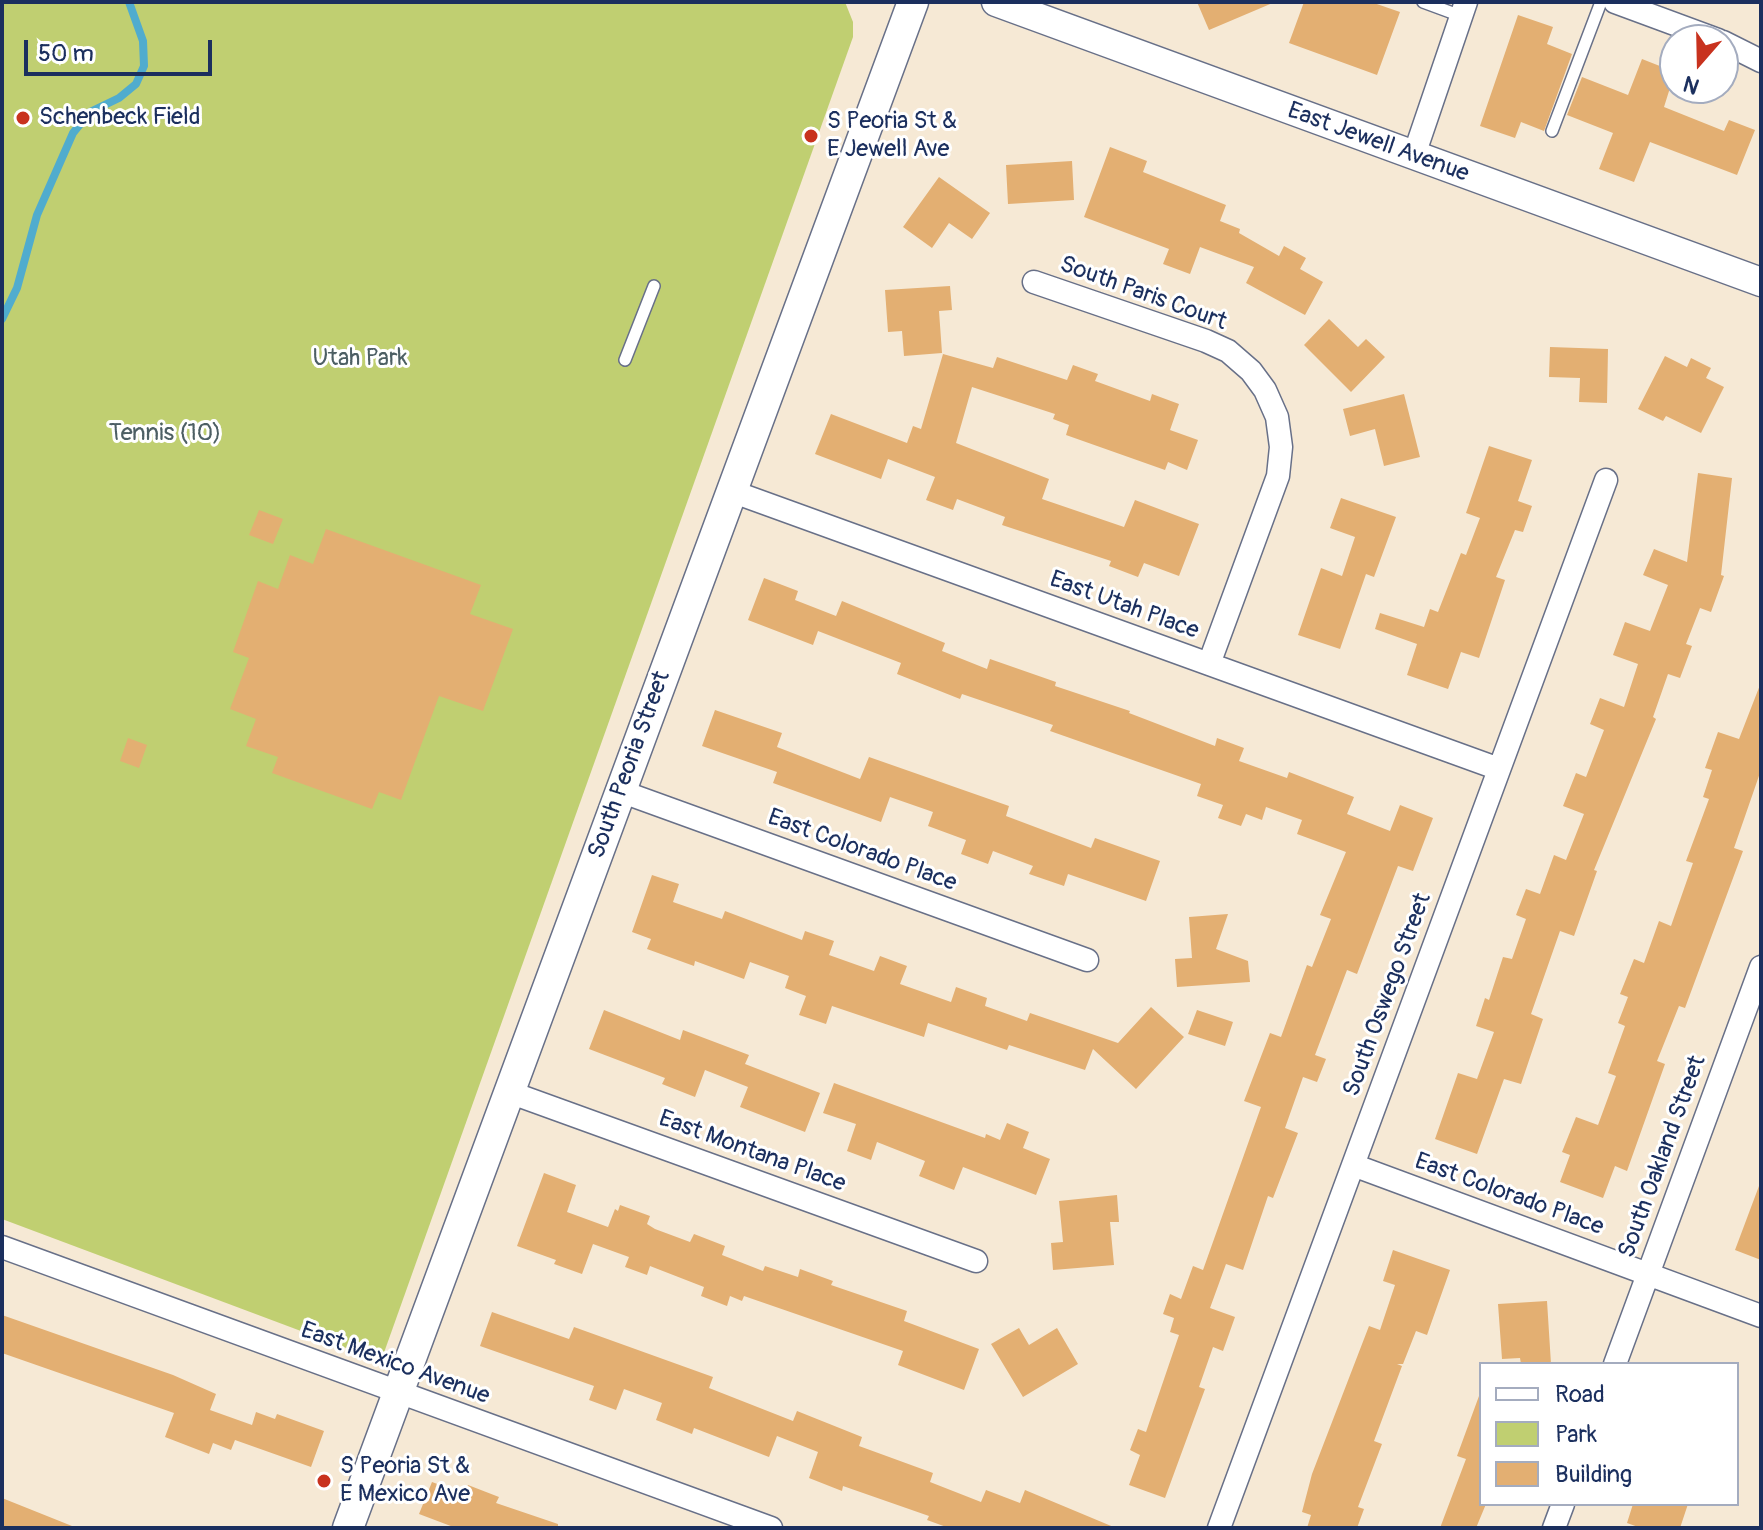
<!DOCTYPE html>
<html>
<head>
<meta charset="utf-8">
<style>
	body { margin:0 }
	#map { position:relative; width:1763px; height:1530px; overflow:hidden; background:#f6e9d5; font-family:Pangolin,sans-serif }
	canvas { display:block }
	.frame { position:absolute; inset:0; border:4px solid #1b2f5e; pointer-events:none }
	.legend { position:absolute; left:1479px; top:1362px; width:260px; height:144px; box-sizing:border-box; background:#fff; border:2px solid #a4acbf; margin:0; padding:10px 14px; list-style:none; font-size:24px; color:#1b2f5e }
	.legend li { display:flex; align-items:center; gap:16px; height:40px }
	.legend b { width:40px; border:2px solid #a4acbf }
	.north { position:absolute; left:1659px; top:24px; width:80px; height:80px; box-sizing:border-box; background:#fff; border:2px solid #a4acbf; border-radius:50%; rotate:200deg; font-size:22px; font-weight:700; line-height:32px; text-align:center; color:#1b2f5e }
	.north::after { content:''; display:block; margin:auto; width:28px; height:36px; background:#c8321e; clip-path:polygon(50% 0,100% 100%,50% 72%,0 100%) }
	.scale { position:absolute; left:24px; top:40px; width:188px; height:36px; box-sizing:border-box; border:4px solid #1b2f5e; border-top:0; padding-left:10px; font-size:24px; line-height:28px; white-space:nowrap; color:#1b2f5e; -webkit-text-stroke:6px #fff; paint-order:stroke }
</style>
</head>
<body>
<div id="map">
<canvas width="1763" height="1530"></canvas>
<div class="frame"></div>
<ul class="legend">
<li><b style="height:10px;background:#fff"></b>Road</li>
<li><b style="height:22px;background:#c0cf71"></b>Park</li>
<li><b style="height:22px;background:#e3af72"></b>Building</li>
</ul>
<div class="north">N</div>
<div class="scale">50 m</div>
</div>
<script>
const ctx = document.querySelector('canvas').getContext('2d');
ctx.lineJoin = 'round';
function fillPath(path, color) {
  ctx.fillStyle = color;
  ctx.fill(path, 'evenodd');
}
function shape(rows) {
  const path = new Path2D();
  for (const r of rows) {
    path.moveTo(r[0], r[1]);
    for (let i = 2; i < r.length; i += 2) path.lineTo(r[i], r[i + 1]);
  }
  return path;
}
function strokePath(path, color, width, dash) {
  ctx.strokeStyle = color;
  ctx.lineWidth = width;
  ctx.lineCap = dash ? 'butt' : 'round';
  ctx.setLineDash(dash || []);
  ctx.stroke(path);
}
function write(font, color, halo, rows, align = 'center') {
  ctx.font = font + ' Pangolin,sans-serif';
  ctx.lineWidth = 6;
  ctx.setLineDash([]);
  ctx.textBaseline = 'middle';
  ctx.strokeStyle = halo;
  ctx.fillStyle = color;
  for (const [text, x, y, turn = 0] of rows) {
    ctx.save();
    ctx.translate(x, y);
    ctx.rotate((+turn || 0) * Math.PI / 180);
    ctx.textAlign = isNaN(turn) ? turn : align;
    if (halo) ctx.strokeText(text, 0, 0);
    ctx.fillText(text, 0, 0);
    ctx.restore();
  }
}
const green = shape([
	[2,2,845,2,853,22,853,37,381,1361,2,1219]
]);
const stream = shape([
	[2,319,17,288,37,215,73,133,90,112,119,98,136,84,144,66,143,41,129,2]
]);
const building = shape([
	[1197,2,1275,2,1209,30],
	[1304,2,1371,2,1400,12,1377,75,1289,43],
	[1518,15,1553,27,1547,44,1572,54,1544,131,1521,122,1515,138,1480,126],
	[1642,59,1675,72,1664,107,1724,131,1729,120,1755,130,1737,175,1650,142,1634,182,1599,169,1613,133,1567,115,1582,77,1628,95],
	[1110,147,1147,161,1143,172,1226,205,1220,221,1240,229,1239,233,1279,256,1284,246,1306,258,1300,269,1323,282,1305,315,1246,283,1254,267,1200,247,1190,274,1163,264,1169,249,1084,217],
	[1072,161,1074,200,1008,204,1006,165],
	[939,177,990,213,972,239,949,223,932,248,903,227],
	[950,286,952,310,939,311,942,353,904,356,902,331,888,332,885,290],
	[1329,319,1358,347,1366,339,1385,357,1351,392,1304,345],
	[1550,347,1608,349,1607,403,1579,402,1580,378,1549,377],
	[943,354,993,368,997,357,1067,380,1073,365,1098,374,1095,381,1150,401,1152,394,1179,404,1170,430,1198,440,1187,470,1168,462,1165,470,1066,435,1069,425,1053,419,1055,414,972,387,956,443,1049,479,1042,499,1124,527,1135,500,1199,524,1179,576,1144,563,1138,577,1109,566,1111,561,1002,525,1005,517,957,499,953,510,926,500,935,477,888,459,881,479,815,454,831,414,907,443,913,426,921,429],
	[1665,356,1687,367,1691,358,1711,368,1706,378,1724,387,1701,433,1666,416,1663,421,1638,409],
	[1404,394,1420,457,1384,466,1375,429,1350,436,1343,409],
	[1489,446,1532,460,1518,501,1532,506,1523,532,1515,530,1496,577,1505,580,1479,658,1461,652,1448,689,1407,675,1417,644,1375,629,1380,613,1424,627,1430,609,1438,612,1461,553,1466,555,1480,518,1466,513],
	[1698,473,1732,478,1721,575,1724,576,1711,612,1700,608,1686,644,1692,646,1680,678,1668,674,1653,717,1656,719,1594,870,1597,871,1574,936,1560,931,1531,1014,1543,1019,1521,1084,1504,1079,1477,1154,1435,1139,1458,1073,1477,1079,1494,1032,1476,1026,1485,998,1489,1000,1503,957,1512,959,1526,919,1516,915,1526,889,1540,894,1554,855,1566,860,1584,814,1563,806,1576,773,1586,777,1604,730,1590,724,1600,698,1624,707,1638,664,1613,655,1625,622,1650,631,1668,585,1643,575,1654,549,1687,562],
	[1341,498,1396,517,1374,577,1366,574,1340,649,1298,635,1321,568,1342,576,1355,537,1330,528],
	[259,510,283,519,273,544,249,535],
	[326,529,481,585,470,614,513,629,483,711,439,696,401,800,379,792,372,809,272,773,278,757,246,746,256,719,230,709,249,658,233,652,258,581,278,589,290,555,313,564],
	[764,578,798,591,795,600,836,616,842,601,945,643,942,651,987,669,990,659,1056,682,1055,686,1130,711,1129,713,1215,746,1217,738,1244,748,1239,761,1287,778,1289,772,1354,797,1347,814,1390,831,1400,805,1433,818,1413,871,1398,866,1357,974,1347,970,1315,1055,1326,1059,1317,1082,1303,1077,1285,1128,1298,1133,1273,1198,1268,1196,1243,1270,1226,1264,1210,1308,1235,1317,1223,1351,1213,1347,1199,1387,1205,1389,1165,1498,1129,1485,1140,1455,1130,1450,1138,1429,1146,1432,1179,1335,1170,1332,1174,1318,1163,1314,1170,1294,1181,1299,1193,1266,1203,1270,1261,1107,1244,1101,1270,1033,1281,1037,1307,965,1312,967,1331,919,1320,915,1346,852,1297,834,1302,820,1266,807,1262,820,1246,814,1241,826,1218,818,1223,805,1197,796,1201,784,1050,731,1053,725,962,694,960,699,897,674,901,663,818,631,813,645,748,620],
	[1760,685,1761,770,1734,848,1743,851,1685,1008,1679,1006,1657,1061,1665,1064,1627,1171,1615,1166,1603,1198,1560,1182,1570,1155,1562,1152,1576,1117,1598,1125,1616,1076,1608,1073,1625,1026,1618,1023,1628,997,1620,994,1634,959,1644,963,1659,921,1671,926,1693,863,1686,861,1709,799,1703,797,1712,770,1705,768,1718,732,1739,739],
	[715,710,782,733,777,747,860,779,869,757,1009,806,1006,816,1091,848,1095,838,1160,861,1146,901,1068,874,1064,886,1029,874,1033,866,993,851,988,864,961,854,966,840,928,826,933,812,890,797,881,822,773,783,777,772,702,746],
	[128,738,147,745,139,768,120,761],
	[652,875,679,884,673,902,722,919,725,911,802,940,805,931,834,941,829,955,874,971,880,956,907,966,900,984,951,1002,956,987,987,998,985,1006,1027,1021,1030,1013,1118,1043,1151,1007,1184,1037,1136,1089,1093,1049,1085,1070,1009,1045,1007,1050,928,1023,924,1037,832,1006,826,1024,799,1015,806,996,785,988,789,976,750,962,744,979,695,961,694,966,647,949,651,939,632,932],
	[1228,914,1216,949,1248,961,1250,982,1177,987,1175,959,1192,958,1189,917],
	[604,1010,680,1040,683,1030,749,1055,745,1064,820,1093,805,1132,740,1107,748,1087,705,1070,695,1097,662,1084,665,1078,589,1049],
	[1197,1010,1233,1022,1225,1046,1188,1034],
	[834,1083,985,1138,986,1134,1000,1140,1007,1123,1029,1132,1023,1148,1050,1159,1036,1195,963,1167,954,1190,919,1176,925,1161,877,1142,871,1160,847,1151,856,1124,823,1113],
	[544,1173,576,1185,567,1212,608,1227,615,1209,618,1211,620,1205,650,1216,647,1224,655,1229,690,1242,694,1234,725,1246,722,1255,763,1271,765,1266,798,1277,800,1269,833,1281,831,1285,907,1311,904,1321,979,1349,964,1390,898,1365,903,1351,744,1296,742,1301,730,1296,727,1306,701,1296,704,1287,650,1266,647,1275,625,1267,629,1257,593,1244,582,1274,554,1264,556,1260,517,1246],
	[1759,1186,1761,1186,1761,1260,1735,1250],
	[1117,1195,1119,1222,1110,1222,1114,1265,1053,1270,1051,1243,1063,1242,1059,1201],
	[1393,1250,1450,1270,1427,1335,1416,1331,1403,1364,1397,1364,1402,1366,1374,1441,1382,1444,1358,1507,1364,1509,1357,1528,1307,1528,1311,1515,1302,1512,1312,1474,1369,1326,1380,1330,1395,1285,1383,1281],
	[1547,1301,1551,1364,1521,1364,1520,1358,1502,1359,1498,1304],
	[492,1312,569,1339,574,1327,713,1377,709,1388,793,1421,797,1411,862,1437,859,1446,933,1473,930,1482,981,1502,986,1490,1020,1503,1025,1490,1116,1528,949,1528,927,1520,929,1516,843,1486,842,1491,809,1478,818,1452,777,1436,769,1457,694,1428,692,1434,656,1420,662,1403,624,1389,616,1410,589,1400,594,1386,480,1346],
	[2,1315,173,1375,216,1394,210,1410,252,1425,256,1412,275,1419,277,1414,324,1431,311,1467,235,1440,231,1450,213,1443,209,1454,165,1437,174,1413,2,1353],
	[1019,1328,1029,1345,1057,1328,1078,1364,1023,1397,991,1344],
	[1479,1396,1481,1396,1481,1504,1486,1504,1476,1528,1440,1528,1466,1459,1457,1456],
	[432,1482,464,1494,468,1485,499,1497,496,1503,558,1524,558,1528,456,1528,419,1514],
	[2,1498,72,1526,71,1528,2,1528],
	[1633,1504,1688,1504,1680,1528,1641,1528,1627,1523]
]);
const service = shape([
	[1423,2,1461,16],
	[1552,131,1601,2],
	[625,360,654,286]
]);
const minor = shape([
	[1615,2,1718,40],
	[1723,42,1761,61],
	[1414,155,1466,2],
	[1034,282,1206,341,1228,351,1251,371,1265,390,1277,417,1281,447,1278,476,1209,664],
	[731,491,1499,769],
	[620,791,1087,960],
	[509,1092,976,1261],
	[1353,1165,1761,1316],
	[2,1247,771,1528],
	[1615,1364,1761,967],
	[1219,1528,1606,480],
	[1554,1528,1563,1504]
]);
const tertiary = shape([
	[996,2,1761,282]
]);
const secondary = shape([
	[348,1528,913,2]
]);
const markers = [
	[23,118,8,"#c8321e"],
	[811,136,8,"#c8321e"],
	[324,1481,8,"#c8321e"]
];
const poiNames = [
	["Schenbeck Field",39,118],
	["S Peoria St &",827,122],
	["E Jewell Ave",827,150],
	["S Peoria St &",340,1467],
	["E Mexico Ave",340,1495]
];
const streetNames = [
	["East Jewell Avenue",1378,143,20],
	["South Paris Court",1143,294,20],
	["East Utah Place",1124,606,20],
	["South Peoria Street",630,765,-70],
	["East Colorado Place",862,851,20],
	["South Oswego Street",1388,995,-70],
	["East Montana Place",752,1152,20],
	["South Oakland Street",1663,1157,-70],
	["East Colorado Place",1509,1195,20],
	["East Mexico Avenue",395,1364,20]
];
const parkNames = [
	["Utah Park",360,359],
	["Tennis (10)",165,434]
];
fillPath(green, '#c0cf71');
strokePath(stream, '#50acce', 8);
fillPath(building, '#e3af72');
strokePath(service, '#687088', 14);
strokePath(minor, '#687088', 25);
strokePath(tertiary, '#687088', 31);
strokePath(secondary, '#687088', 33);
strokePath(service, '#fff', 11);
strokePath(minor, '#fff', 22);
strokePath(tertiary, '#fff', 28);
strokePath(secondary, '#fff', 30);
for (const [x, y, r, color] of markers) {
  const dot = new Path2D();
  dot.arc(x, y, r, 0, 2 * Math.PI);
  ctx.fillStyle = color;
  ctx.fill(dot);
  strokePath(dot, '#fff', 3);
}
write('24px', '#1b2f5e', '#fff', poiNames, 'left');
write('24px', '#1b2f5e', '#fff', streetNames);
write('24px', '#4d5f64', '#fff', parkNames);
</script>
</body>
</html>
